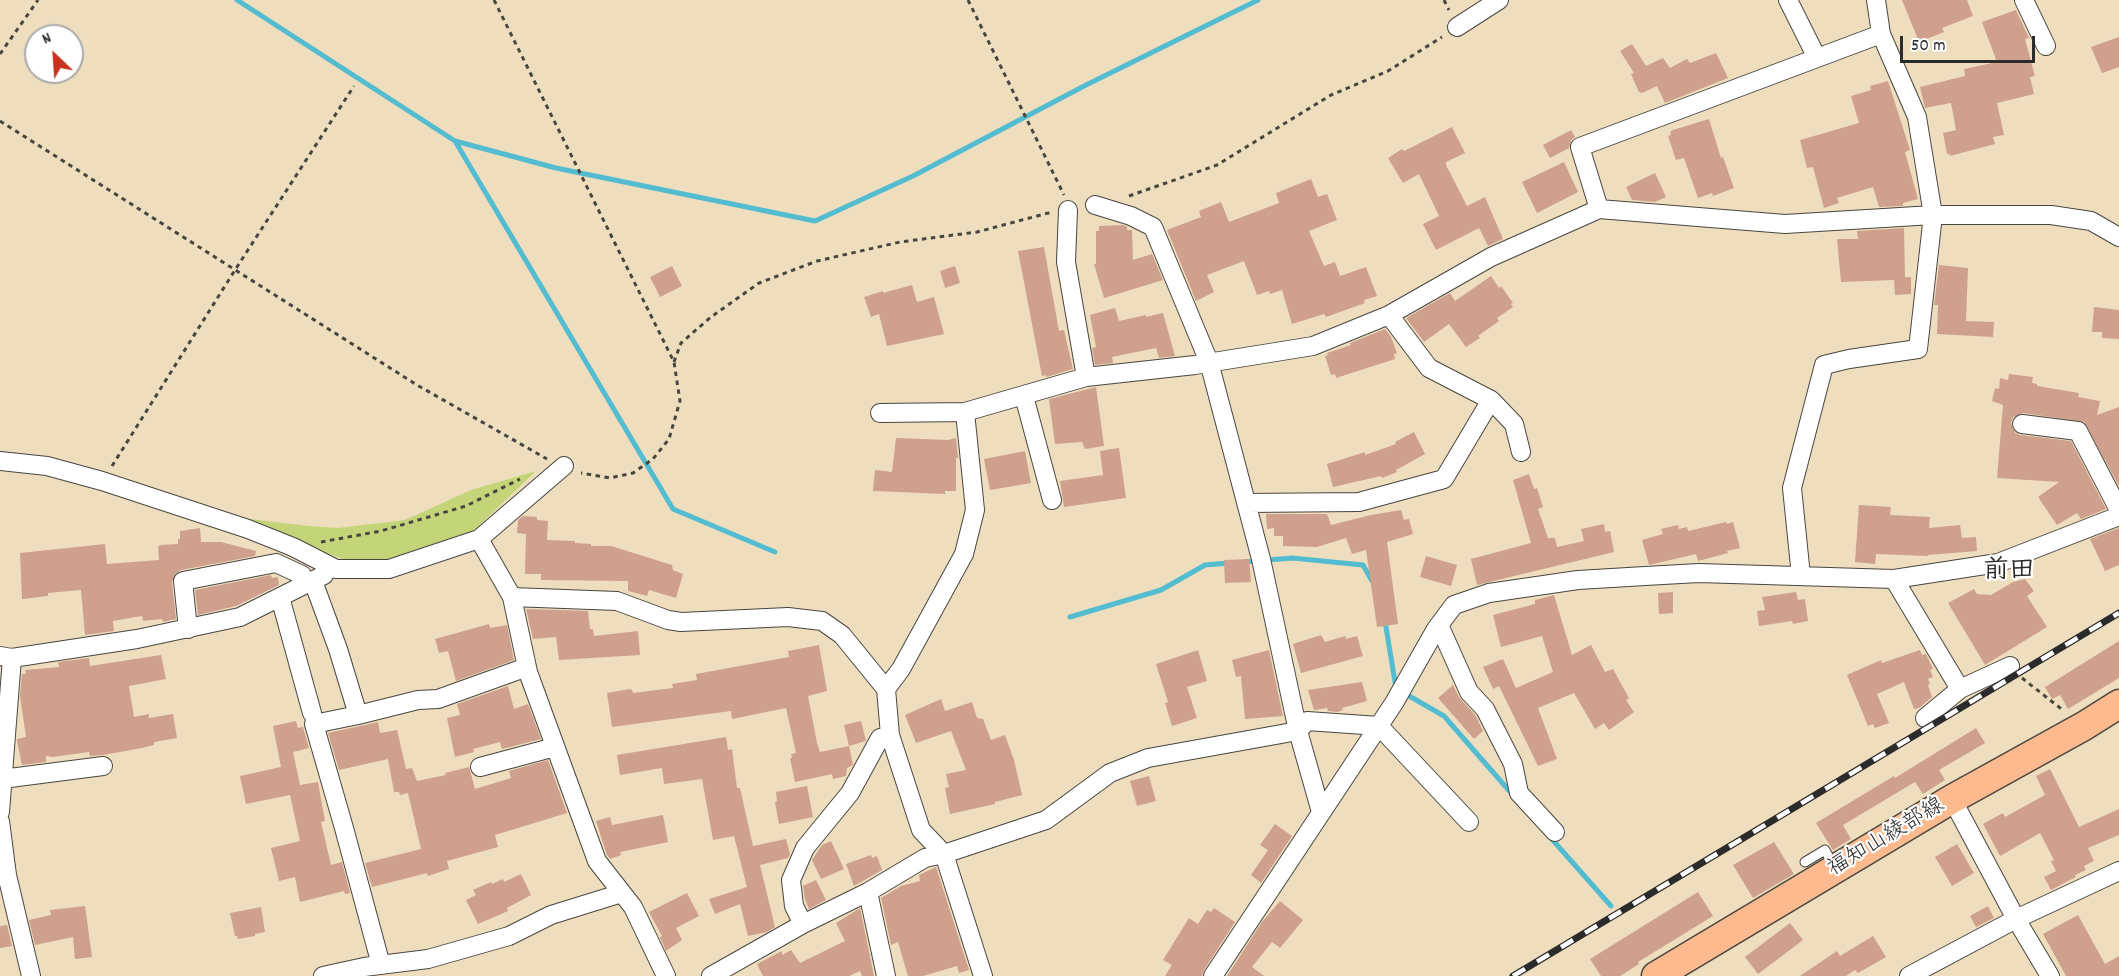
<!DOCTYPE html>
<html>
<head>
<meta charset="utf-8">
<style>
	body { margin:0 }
	#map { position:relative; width:2119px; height:976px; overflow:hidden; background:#efdebe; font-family:Dekko,sans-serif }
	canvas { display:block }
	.north { position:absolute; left:24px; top:24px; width:60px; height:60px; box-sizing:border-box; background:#fff; border:2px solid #aaa; border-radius:50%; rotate:335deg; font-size:16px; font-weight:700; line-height:24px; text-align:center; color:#2b2b2b }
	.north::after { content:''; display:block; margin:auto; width:21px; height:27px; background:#c8321e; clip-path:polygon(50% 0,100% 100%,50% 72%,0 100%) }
	.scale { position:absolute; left:1900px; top:36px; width:135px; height:27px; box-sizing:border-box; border:3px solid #2b2b2b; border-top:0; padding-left:8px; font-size:18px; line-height:21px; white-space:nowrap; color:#2b2b2b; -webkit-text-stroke:4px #fff; paint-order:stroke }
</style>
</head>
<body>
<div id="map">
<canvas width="2119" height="976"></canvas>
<div class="north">N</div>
<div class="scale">50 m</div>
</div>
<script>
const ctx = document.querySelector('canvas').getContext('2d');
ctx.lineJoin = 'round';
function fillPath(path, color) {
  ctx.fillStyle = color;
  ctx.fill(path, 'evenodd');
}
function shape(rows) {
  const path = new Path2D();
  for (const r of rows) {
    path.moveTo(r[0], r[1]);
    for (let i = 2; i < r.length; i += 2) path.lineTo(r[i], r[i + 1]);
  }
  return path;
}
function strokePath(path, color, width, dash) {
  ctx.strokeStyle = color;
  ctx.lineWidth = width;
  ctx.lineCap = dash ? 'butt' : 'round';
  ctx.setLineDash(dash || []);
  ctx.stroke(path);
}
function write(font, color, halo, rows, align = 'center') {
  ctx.font = font + ' Dekko,"Klee One",sans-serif';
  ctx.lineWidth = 4.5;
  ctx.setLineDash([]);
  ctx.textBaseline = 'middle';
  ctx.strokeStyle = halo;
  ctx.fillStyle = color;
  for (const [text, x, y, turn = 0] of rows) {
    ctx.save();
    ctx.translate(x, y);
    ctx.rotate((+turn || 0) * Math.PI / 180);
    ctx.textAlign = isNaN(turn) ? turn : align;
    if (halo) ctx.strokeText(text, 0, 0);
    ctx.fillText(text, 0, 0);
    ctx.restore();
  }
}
const green = shape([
	[536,471,467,537,379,564,355,563,218,515,308,526,338,528,405,520,471,490]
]);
const stream = shape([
	[237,0,455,141,556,168,815,221,913,176,1086,85,1258,0],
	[455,141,673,509,775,552],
	[1244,562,1292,558,1363,565,1372,581],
	[1070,617,1161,590,1205,565,1229,563],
	[1385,621,1396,688],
	[1404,693,1444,716,1512,794],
	[1550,837,1611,906]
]);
const building = shape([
	[1902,0,1967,0,1973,16,1942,28,1944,32,1919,42],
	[2016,10,2029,38,2025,39,2035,76,2030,77,2034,94,1997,103,2004,135,1993,137,1995,144,1950,156,1950,154,1947,154,1943,133,1956,130,1951,103,1925,108,1920,87,1965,76,1964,69,1997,62,1982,22],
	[2119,37,2119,67,2102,73,2091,47],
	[1632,44,1646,66,1663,58,1670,68,1687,59,1690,63,1716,53,1728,78,1665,103,1657,86,1642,93,1639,92,1631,74,1634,73,1620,51],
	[1888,81,1910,150,1905,152,1918,199,1903,203,1903,206,1879,207,1873,187,1837,198,1839,203,1824,208,1813,167,1807,168,1800,140,1859,123,1851,96,1871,90,1870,86],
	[1709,119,1721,158,1723,157,1734,188,1713,196,1712,193,1698,198,1684,158,1676,160,1668,136,1671,135,1670,132,1673,130],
	[1452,127,1465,153,1446,162,1446,165,1467,206,1485,197,1503,239,1488,246,1479,228,1436,250,1423,224,1439,216,1419,174,1403,183,1388,158,1402,149,1404,151],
	[1571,130,1575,137,1571,140,1569,148,1550,158,1543,145],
	[1564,162,1578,192,1537,213,1522,182],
	[1655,173,1666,197,1655,202,1632,200,1626,187],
	[1311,179,1318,197,1327,194,1337,220,1309,231,1324,266,1335,262,1340,276,1366,267,1377,296,1364,300,1365,303,1326,317,1324,314,1292,324,1282,290,1270,294,1269,291,1257,295,1244,261,1207,275,1214,292,1196,301,1167,230,1201,217,1199,211,1221,202,1229,222,1279,203,1276,193],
	[1124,225,1127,227,1127,230,1132,230,1133,260,1152,254,1163,280,1104,298,1094,264,1096,264,1096,231,1099,231,1099,226],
	[1904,228,1905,277,1911,277,1911,294,1895,295,1894,280,1841,282,1837,239,1858,239,1857,231],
	[1044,247,1059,331,1064,330,1073,369,1046,377,1046,375,1042,376,1018,251],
	[1939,265,1968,268,1966,321,1994,322,1993,337,1937,334,1938,305,1934,305],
	[672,266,682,286,660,297,650,277],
	[955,266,960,283,945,288,940,271],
	[1491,276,1499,288,1501,286,1513,303,1511,304,1513,307,1497,318,1499,321,1478,336,1480,338,1466,347,1449,324,1424,342,1406,318,1450,293,1455,301],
	[912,285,917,302,934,297,944,334,887,346,879,314,871,317,864,297,883,291,883,293],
	[2094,307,2119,310,2119,339,2102,338,2102,332,2092,332],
	[1115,308,1119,321,1146,315,1146,317,1163,313,1175,356,1159,358,1156,348,1112,357,1113,363,1095,365,1092,348,1096,347,1090,315],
	[1385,329,1391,337,1397,353,1394,354,1395,359,1336,378,1335,374,1331,375,1325,356,1328,355,1327,353,1351,345,1350,343],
	[2009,374,2033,377,2032,383,2037,384,2037,386,2079,393,2078,397,2100,401,2097,415,2119,407,2119,486,2084,422,2023,413,2013,417,2011,423,2015,433,2020,435,2071,441,2106,509,2081,519,2077,513,2057,525,2038,497,2059,482,1997,478,2003,405,1992,401,1995,388,1999,389,2000,378,2008,380],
	[1096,387,1104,446,1085,449,1082,442,1055,444,1049,399],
	[1414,432,1425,454,1396,470,1397,472,1382,478,1381,476,1333,487,1327,464,1365,452,1365,455,1396,444,1395,442],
	[896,438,948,440,956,438,958,458,956,458,956,491,945,491,945,494,873,491,875,470,892,472],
	[1119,448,1126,498,1064,507,1060,481,1103,475,1100,451],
	[1025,451,1031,483,990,490,984,459],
	[1529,474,1534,489,1537,488,1543,507,1538,509,1548,538,1555,538,1557,547,1584,541,1581,529,1604,524,1605,532,1610,531,1614,552,1477,585,1471,559,1531,543,1513,480],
	[1859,505,1891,507,1890,515,1930,517,1929,528,1960,525,1962,538,1976,537,1977,551,1928,555,1928,556,1876,554,1875,564,1855,562],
	[1401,510,1404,520,1409,519,1413,534,1387,542,1398,624,1377,627,1366,550,1352,554,1346,538,1317,547,1283,546,1283,536,1274,536,1274,528,1267,529,1266,514,1327,514,1331,525,1371,515],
	[523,516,537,517,537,520,548,521,547,540,575,541,575,543,591,544,591,546,611,546,672,565,673,570,683,574,676,598,649,590,647,596,628,591,628,581,541,580,541,574,525,574,526,534,517,533,518,520],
	[1726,522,1727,524,1733,522,1740,548,1727,551,1728,553,1698,561,1696,554,1649,565,1642,540,1663,534,1661,529,1678,525,1679,529,1687,527,1688,531],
	[200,528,201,542,221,542,256,551,255,556,181,570,176,573,172,582,176,619,163,622,162,619,143,621,142,616,113,621,114,631,85,635,81,590,48,593,48,596,22,599,20,553,105,544,107,564,159,560,158,547,160,545,178,544,178,539,180,539,180,531],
	[2119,528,2119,565,2105,571,2090,539],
	[1426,556,1457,565,1451,586,1420,577],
	[1249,559,1251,582,1225,583,1224,560],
	[271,575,272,578,278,577,279,585,236,606,198,615,195,590],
	[2025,579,2034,591,2027,596,2047,627,1985,665,1948,603,1974,589,1977,594,1991,595,2013,582],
	[1673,592,1673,613,1659,614,1658,593],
	[1796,592,1798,600,1805,599,1808,621,1793,624,1792,621,1759,626,1757,611,1765,610,1762,597],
	[1554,595,1572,655,1591,645,1605,672,1613,669,1629,698,1626,700,1634,712,1609,730,1604,723,1595,729,1574,693,1538,708,1557,759,1538,766,1499,686,1493,689,1483,667,1503,659,1516,688,1553,672,1542,636,1501,647,1493,615,1535,604,1535,600],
	[526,609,588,611,590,629,593,629,594,636,638,631,640,655,559,660,556,637,533,639],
	[489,624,490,628,507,625,514,660,456,681,448,651,439,653,435,639],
	[1321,635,1325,642,1345,636,1346,639,1357,636,1363,656,1301,673,1293,644],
	[2119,641,2119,678,2068,709,2060,695,2052,699,2045,687],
	[819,645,827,691,808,696,817,743,820,752,849,746,853,765,847,768,846,776,833,779,832,774,795,782,790,758,792,758,791,754,796,753,786,708,732,719,731,711,612,727,607,693,630,689,632,690,633,693,673,688,672,684,697,680,696,674,789,657,788,651],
	[1198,650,1207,681,1187,687,1197,718,1172,726,1165,703,1168,702,1156,664],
	[1269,650,1283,716,1245,719,1241,676,1236,677,1232,660],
	[1920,650,1922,655,1926,654,1933,669,1930,670,1933,677,1928,679,1930,684,1928,685,1932,697,1919,708,1914,709,1904,682,1877,694,1889,723,1875,728,1873,724,1868,726,1847,675,1881,660,1882,663],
	[161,655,166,679,129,686,134,717,149,714,149,718,173,714,177,738,154,742,154,745,142,748,103,755,90,756,89,752,53,757,46,756,46,762,22,765,17,741,17,739,26,737,20,696,22,674,26,674,25,670,59,667,58,662,89,658,90,666],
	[1362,682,1367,701,1342,708,1343,710,1337,712,1328,711,1327,708,1314,710,1308,690],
	[1453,685,1459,697,1476,716,1483,731,1474,739,1438,698],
	[508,686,514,709,528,704,541,739,502,749,500,742,473,749,474,752,455,757,447,718,460,715,457,704],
	[941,699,945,711,972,702,977,718,983,719,991,740,1005,735,1014,760,1022,795,995,802,995,804,950,814,945,788,949,787,946,774,966,770,951,731,916,743,905,715],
	[296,721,298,728,303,727,309,748,293,752,300,785,318,782,325,821,321,822,331,865,342,862,350,893,345,894,344,891,300,902,295,877,279,881,271,848,300,841,290,795,246,804,240,776,281,767,273,726],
	[861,721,866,741,849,746,844,725],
	[378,722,380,733,397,730,406,769,412,768,417,781,446,775,445,773,469,767,475,789,511,778,509,771,548,760,567,813,495,835,498,847,447,861,449,869,428,876,427,873,372,887,365,863,421,849,408,793,400,795,399,792,394,792,388,759,339,770,328,733],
	[1976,728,1985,743,1939,770,1945,780,1923,794,1915,782,1843,825,1851,839,1833,850,1816,823,1894,776,1895,778],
	[726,737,728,750,732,749,737,788,740,788,753,846,786,839,790,854,788,858,760,865,775,927,767,932,748,936,740,904,715,914,709,899,747,887,734,836,713,840,702,779,664,784,662,768,620,775,617,755],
	[2050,769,2079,827,2119,809,2119,835,2088,848,2094,861,2084,866,2086,870,2075,875,2076,877,2051,890,2044,877,2056,871,2051,861,2054,860,2040,833,2000,856,1983,824,2003,813,2005,817,2045,795,2036,776],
	[1149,776,1156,801,1137,806,1130,781],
	[807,786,813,817,779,824,775,802,777,801,776,792],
	[663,815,668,842,620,852,621,855,610,859,607,855,596,821,610,817,612,825],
	[1275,824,1292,836,1261,883,1251,875,1268,850,1260,845],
	[831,841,844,869,821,879,812,860,822,845],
	[1774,842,1794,874,1753,898,1733,865],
	[1957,844,1974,873,1952,886,1935,857],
	[871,855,872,858,877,856,882,870,854,886,846,864],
	[936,867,969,970,959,973,957,966,923,976,908,976,898,942,891,945,881,898,901,886,920,881,919,875],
	[521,874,531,895,507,908,508,911,478,924,466,900,476,895,473,890,491,882,492,884,503,879,504,882],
	[816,880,826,900,809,909,805,899,803,886],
	[1698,892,1713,916,1638,962,1639,964,1620,976,1601,976,1590,959],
	[687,893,699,916,676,928,682,940,666,951,660,937,662,936,649,912],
	[1280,901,1303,920,1280,948,1272,942,1252,967,1264,976,1227,976,1262,922],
	[85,906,92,957,75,959,73,937,35,945,29,920,51,915,50,910],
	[1988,906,1994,918,1976,927,1970,916],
	[261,907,265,932,255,934,255,936,238,939,237,936,235,936,230,913],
	[860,908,874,976,862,976,860,971,849,976,763,976,757,964,782,951,782,955,791,950,800,963,845,941,836,923],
	[1214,908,1235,922,1204,970,1202,976,1165,976,1172,965,1163,960,1189,918,1198,924,1207,910,1211,912],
	[2078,915,2105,964,2119,956,2119,976,2066,976,2043,934],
	[1790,923,1803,940,1758,974,1745,957],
	[7,925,12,946,0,948,0,926],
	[1873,936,1886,957,1858,973,1855,970,1846,976,1800,976,1837,951,1840,956]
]);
const path = shape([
	[494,0,674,362,680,401,669,439,653,459,633,473,610,478,581,473],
	[968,0,1064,195],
	[1444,0,1449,10],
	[0,54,38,0],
	[0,121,417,385,547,459],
	[1129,196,1217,165,1331,95,1388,71,1442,37],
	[674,362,681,343,711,317,759,283,817,261,900,242,977,232,1052,212],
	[112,466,235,270,354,86],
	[321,542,381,531,466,506,520,479],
	[2022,678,2064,711]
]);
const service = shape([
	[1805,862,1825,850,1833,865]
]);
const minor = shape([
	[1788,0,1817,58],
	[2024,0,2046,46],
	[1457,27,1499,0],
	[1095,205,1131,216,1153,227,1209,362,1261,559,1298,731,1321,812],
	[1599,209,1580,147,1881,34],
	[1068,210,1066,262,1086,377],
	[1024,396,1052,500],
	[1491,400,1514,424,1521,452],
	[880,413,965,412],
	[2022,424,2078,431,2119,510],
	[0,461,47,466,102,481,248,529,293,547,336,569,389,569,479,539,512,597,528,672,597,861,633,907,666,976],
	[1246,503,1359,502,1444,479,1491,400,1429,368,1389,315],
	[479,539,564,466],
	[1801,576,1792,488,1824,365,1849,359,1918,349,1933,215,1917,117,1881,34,1876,0],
	[1894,579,1960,689],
	[313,581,338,649,358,715,314,724,344,828,381,965],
	[280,597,312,713],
	[512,597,617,601,668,620,681,622,788,617,822,621,842,635,886,689,890,735,921,830,944,854,983,976],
	[1439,625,1469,692,1485,709,1513,764,1519,793,1555,832],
	[188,629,183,581,276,563,302,575,307,584],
	[0,656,12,658,137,639,240,617,324,575],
	[886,689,901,669,964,554,975,510,965,412,1086,377,1195,365,1313,346,1389,315,1491,257,1599,209,1785,224,1933,215,2051,215,2091,221,2119,237],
	[358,715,418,700,438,699,527,667],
	[1925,718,1960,689,2010,666],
	[480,767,555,747],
	[2,779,103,766],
	[1952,799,2016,919,2050,976],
	[0,812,12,658],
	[0,821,7,875,31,976],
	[868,892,886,976],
	[803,924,794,906,791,880,805,848,850,793,880,738,890,735],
	[323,976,364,967,428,959,509,936,551,915,622,893],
	[711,976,803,924,868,892,925,858,944,854,1046,820,1110,773,1148,758,1298,731,1307,721,1379,726,1469,822],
	[1213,976,1394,703,1436,629,1454,605,1489,593,1578,580,1645,576,1699,573,1894,579,1998,563,2119,516],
	[1909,976,2016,919,2119,871]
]);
const primary = shape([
	[1656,976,1952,799,2084,726,2119,704]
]);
const rail = shape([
	[1513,976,2119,613]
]);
const streetNames = [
	["福知山綾部線",1887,839,-31]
];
const quarterNames = [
	["前田",2009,573]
];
fillPath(green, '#c3d578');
strokePath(stream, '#53bcd0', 5);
fillPath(building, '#cea08d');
strokePath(service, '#484641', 11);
strokePath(minor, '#484641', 20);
strokePath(primary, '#484641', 31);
strokePath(path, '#484641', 3, [4.5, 4.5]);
strokePath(service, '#fff', 9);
strokePath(minor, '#fff', 18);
strokePath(primary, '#fcba8e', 28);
strokePath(rail, '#2b2b2b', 7);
strokePath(rail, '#fff', 4.5, [14]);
write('22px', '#2b2b2b', '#fff', streetNames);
write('bold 26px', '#2b2b2b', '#fff', quarterNames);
</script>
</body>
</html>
